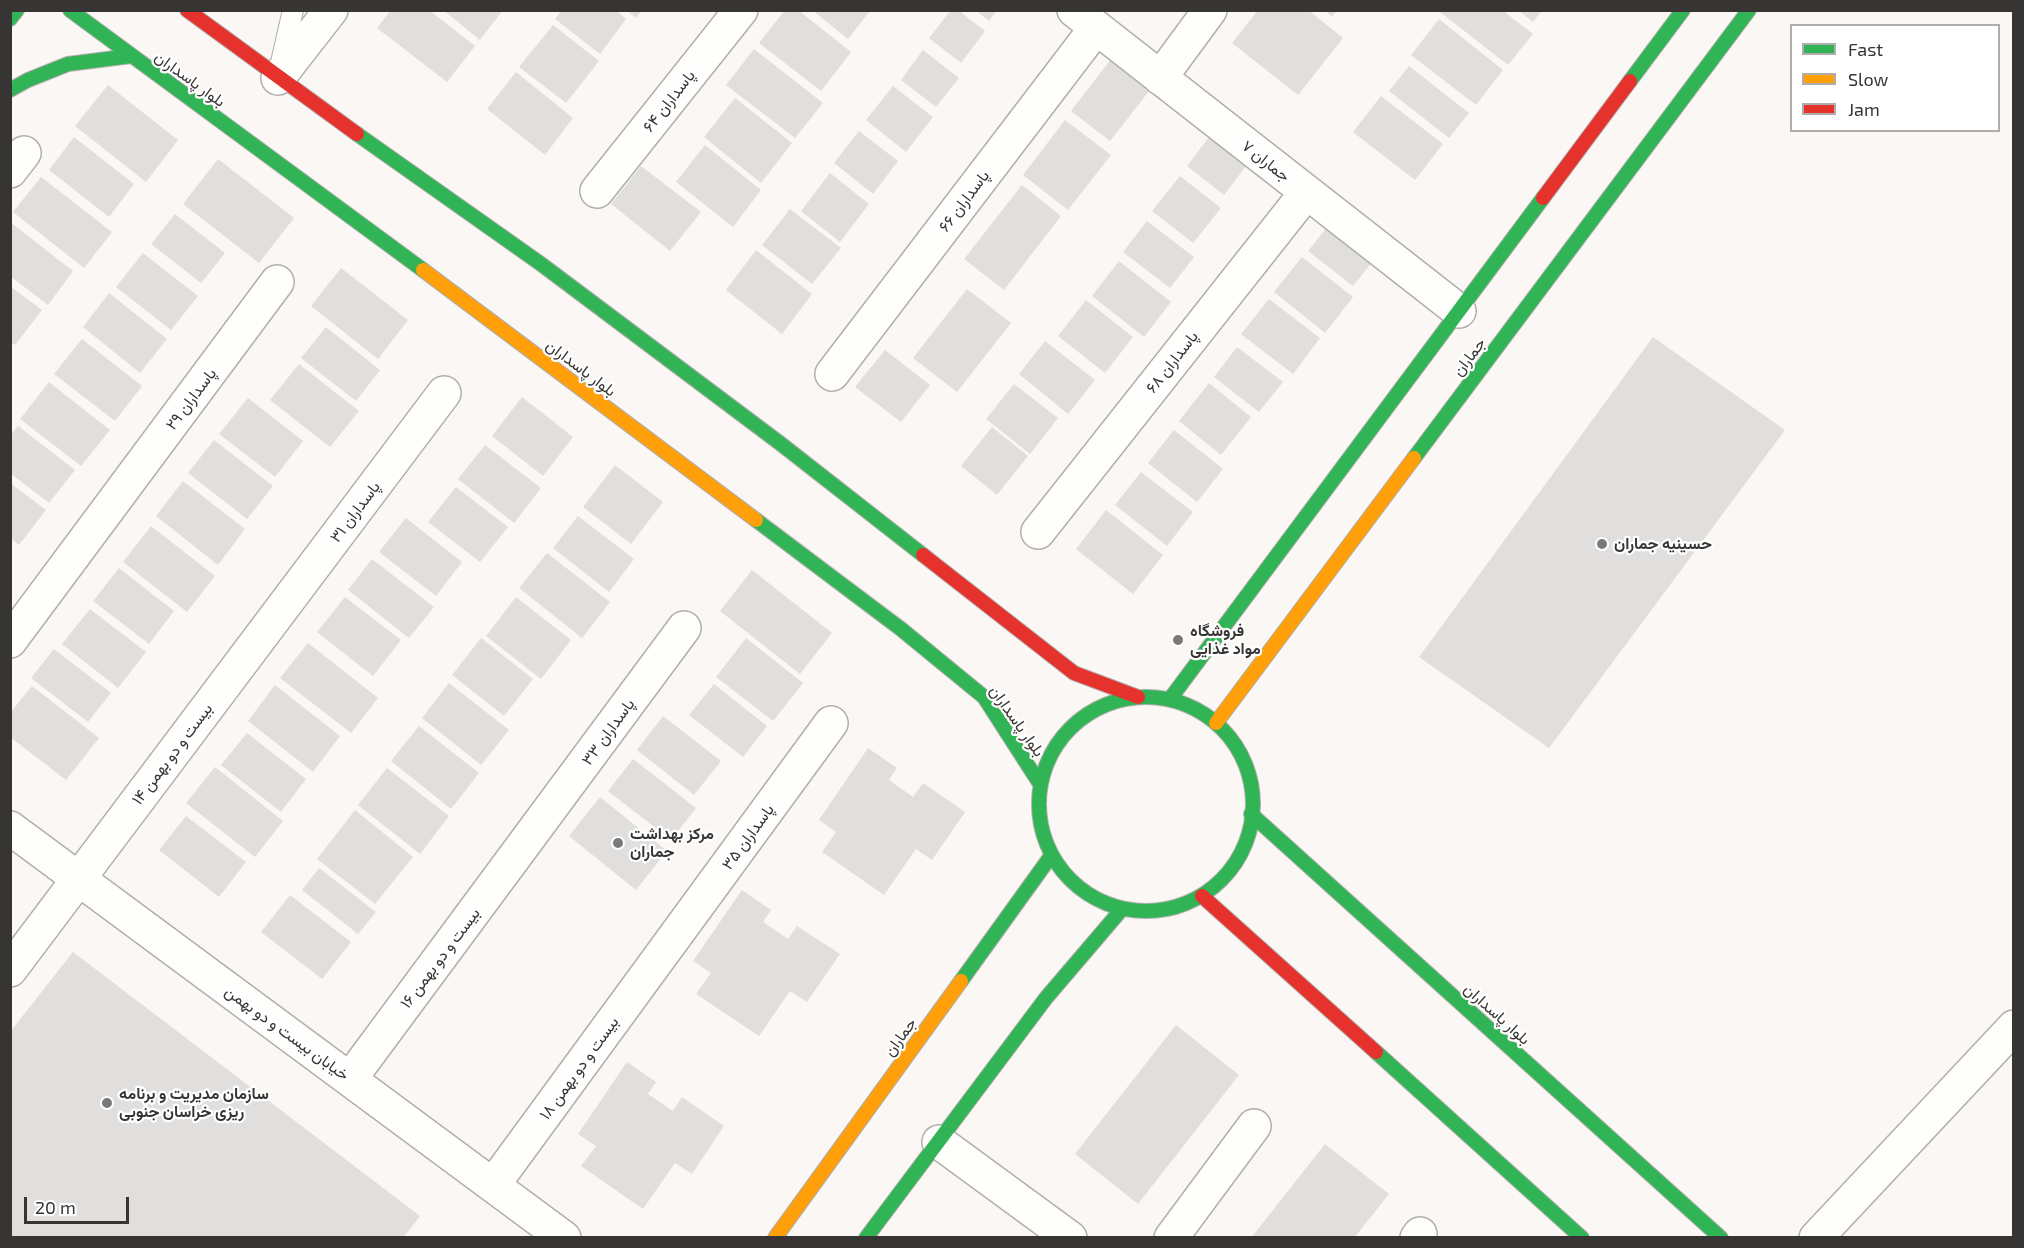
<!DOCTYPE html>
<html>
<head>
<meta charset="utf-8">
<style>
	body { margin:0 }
	#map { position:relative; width:2024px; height:1248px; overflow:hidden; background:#faf7f4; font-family:"Exo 2",sans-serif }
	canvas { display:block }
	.frame { position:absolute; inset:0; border:12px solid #373533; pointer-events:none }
	.legend { position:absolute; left:1790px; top:24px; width:210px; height:108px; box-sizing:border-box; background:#fff; border:2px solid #afaead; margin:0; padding:8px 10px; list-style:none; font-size:18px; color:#373533 }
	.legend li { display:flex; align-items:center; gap:12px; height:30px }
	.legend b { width:30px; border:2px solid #afaead }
	.scale { position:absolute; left:24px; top:1197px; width:105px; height:27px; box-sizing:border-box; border:3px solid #373533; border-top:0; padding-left:8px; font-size:18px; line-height:21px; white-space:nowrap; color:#373533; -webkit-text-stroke:4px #fff; paint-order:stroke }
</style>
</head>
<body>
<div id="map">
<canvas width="2024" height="1248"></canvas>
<div class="frame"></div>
<ul class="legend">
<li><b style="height:8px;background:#30b455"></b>Fast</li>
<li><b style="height:8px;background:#ff9f0a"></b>Slow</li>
<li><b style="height:8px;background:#e5322d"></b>Jam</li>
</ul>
<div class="scale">20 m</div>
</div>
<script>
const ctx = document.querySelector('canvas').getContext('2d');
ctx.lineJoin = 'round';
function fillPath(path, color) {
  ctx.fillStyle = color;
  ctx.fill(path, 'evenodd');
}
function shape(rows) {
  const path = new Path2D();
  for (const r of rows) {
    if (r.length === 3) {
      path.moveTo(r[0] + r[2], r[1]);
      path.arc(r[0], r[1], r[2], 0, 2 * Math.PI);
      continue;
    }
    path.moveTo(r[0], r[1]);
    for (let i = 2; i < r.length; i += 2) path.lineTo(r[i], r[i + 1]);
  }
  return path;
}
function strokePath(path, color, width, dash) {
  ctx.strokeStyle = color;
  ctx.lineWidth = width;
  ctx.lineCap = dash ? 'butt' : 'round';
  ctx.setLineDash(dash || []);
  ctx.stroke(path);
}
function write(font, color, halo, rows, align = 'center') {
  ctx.font = font + ' "Exo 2",Vazirmatn,sans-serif';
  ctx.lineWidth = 4.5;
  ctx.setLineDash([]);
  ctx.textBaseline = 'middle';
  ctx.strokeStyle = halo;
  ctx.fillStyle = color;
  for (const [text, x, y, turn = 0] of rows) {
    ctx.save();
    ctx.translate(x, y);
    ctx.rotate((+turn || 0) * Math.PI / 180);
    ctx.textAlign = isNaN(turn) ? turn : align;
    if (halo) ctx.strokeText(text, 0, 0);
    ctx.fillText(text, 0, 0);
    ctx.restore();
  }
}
const building = shape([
	[391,10,429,10,475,46,447,82,377,28],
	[443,10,503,10,480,40],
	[562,10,616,10,626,19,600,54,555,19],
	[626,10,642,10,636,18],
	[785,10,798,10,851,52,821,91,759,43],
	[812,10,871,10,848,39],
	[951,10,958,10,985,31,961,63,929,38],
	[975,10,997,10,989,21],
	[1258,10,1308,10,1343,38,1298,95,1232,43],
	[1325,10,1337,10,1332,17],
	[1442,10,1502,10,1533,34,1508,65,1440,12],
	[1518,10,1542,10,1533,22],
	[1439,19,1503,70,1476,105,1411,55],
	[553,25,599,61,566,103,519,67],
	[754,49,823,103,795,138,726,85],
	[923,50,959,78,936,107,901,80],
	[1111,59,1150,90,1110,141,1071,111],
	[1409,66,1469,113,1449,138,1389,91],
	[516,72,573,118,545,155,487,109],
	[108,85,178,140,146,182,75,126],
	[893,86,933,117,906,152,866,120],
	[1381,96,1443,144,1415,180,1353,132],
	[735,98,792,143,761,183,704,137],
	[1065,120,1111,155,1068,210,1023,175],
	[1216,128,1253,157,1224,195,1187,166],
	[859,131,898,161,873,194,834,163],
	[74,137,134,184,109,217,49,170],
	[705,145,761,190,733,227,676,182],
	[218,159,294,218,259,263,183,204],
	[641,166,701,212,670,251,611,204],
	[830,173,869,204,840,242,801,211],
	[1180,176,1221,208,1193,243,1152,211],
	[41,177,112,232,84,268,13,212],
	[1022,185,1061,216,1004,290,964,259],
	[790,209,841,248,812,284,762,245],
	[175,214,225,253,201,283,151,244],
	[1147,221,1194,257,1170,288,1123,252],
	[1332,221,1377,256,1353,286,1308,251],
	[10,222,73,271,48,305,10,276],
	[756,250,812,294,782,334,726,290],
	[143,253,198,296,171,330,116,287],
	[1302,257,1353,297,1325,333,1274,292],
	[1119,261,1171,302,1144,337,1092,296],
	[341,268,408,320,378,359,311,306],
	[10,286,42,310,15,345,10,342],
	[967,289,1011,323,957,392,913,358],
	[109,293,167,339,140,373,83,327],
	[1269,299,1320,338,1293,374,1241,334],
	[1086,300,1133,337,1105,373,1058,336],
	[326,327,380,370,356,401,301,358],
	[1653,337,1785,430,1549,748,1419,657],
	[82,339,142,386,115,421,54,374],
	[1045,341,1095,380,1068,414,1019,374],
	[1237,347,1283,382,1259,412,1214,377],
	[885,350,930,385,901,422,855,387],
	[299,364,359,411,330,447,270,400],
	[49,382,110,430,81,466,20,419],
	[1209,383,1251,417,1221,455,1179,421],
	[1014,384,1058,418,1030,454,986,419],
	[522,397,573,437,543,476,492,436],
	[248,398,303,441,275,477,219,434],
	[18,426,75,470,49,503,10,473,10,436],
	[992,427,1028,456,997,495,961,466],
	[1174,430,1223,469,1197,502,1148,463],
	[214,440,273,486,247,519,188,473],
	[485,445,541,488,514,523,458,479],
	[615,465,663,502,631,544,583,507],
	[1141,472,1193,512,1167,546,1115,505],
	[183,481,245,529,218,565,156,516],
	[10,483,46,510,19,545,10,538],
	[456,487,508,527,480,562,428,522],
	[1106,510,1163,555,1133,594,1076,549],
	[578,516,634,559,609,592,553,548],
	[406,518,462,562,436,596,379,552],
	[151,526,215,576,187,612,123,562],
	[547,553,610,602,582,638,519,588],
	[372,559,434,607,409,638,348,590],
	[119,568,174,611,149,644,93,601],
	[752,570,832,633,800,674,720,611],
	[345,597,401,640,373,676,317,632],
	[516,597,571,640,541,679,486,636],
	[90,609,146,652,118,688,62,644],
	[481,638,533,679,504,716,452,675],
	[746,638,803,683,773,721,716,677],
	[308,643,378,698,351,733,280,678],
	[54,649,111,693,88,722,31,678],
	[449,683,509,730,481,765,422,718],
	[714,684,767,726,743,757,689,715],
	[275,685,340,736,313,772,248,721],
	[32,686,99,738,66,780,10,737,10,713],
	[663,716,721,761,694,795,637,750],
	[419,726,479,773,451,809,391,761],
	[247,733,306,779,281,812,221,765],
	[868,748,897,768,889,780,913,797,923,783,965,812,932,860,916,849,884,895,822,852,836,832,819,820],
	[633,759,696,808,671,840,608,791],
	[215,767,283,821,255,857,186,803],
	[387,768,449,816,420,854,358,805],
	[600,797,667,851,636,890,569,836],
	[355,810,413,857,375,904,317,859],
	[186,816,246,862,219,897,159,850],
	[319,868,376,912,358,934,302,890],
	[742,890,771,910,763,922,788,939,797,926,840,954,807,1002,790,991,759,1036,696,994,711,973,693,961],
	[290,895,351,942,322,979,261,932],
	[73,952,420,1216,403,1238,10,1238,10,1032],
	[1176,1025,1239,1075,1138,1204,1075,1154],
	[627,1062,656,1082,648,1094,673,1111,682,1097,724,1126,692,1174,675,1163,643,1209,581,1166,596,1146,578,1134],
	[1325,1144,1389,1194,1354,1238,1251,1238]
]);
const lane = shape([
	[280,67,293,10]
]);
const street = shape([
	[1074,10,1459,311],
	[278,78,331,10],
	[1160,78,1210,10],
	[10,171,24,153],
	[597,191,741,10],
	[832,374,1096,28],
	[1038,532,1306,193],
	[10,641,277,282],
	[10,828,564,1238],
	[10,970,444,393],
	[350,1079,684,628],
	[939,1142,1070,1238],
	[493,1185,831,723],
	[1171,1238,1254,1126],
	[1417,1238,1420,1234],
	[1816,1238,2014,1027]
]);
const fast = shape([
	[70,10,423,270],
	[10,19,17,10],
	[1630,81,1683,10],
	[10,90,28,80,68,64,131,56],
	[357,134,541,264,781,444,923,555],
	[1414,458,1749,10],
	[756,520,901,629,984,697,1040,784],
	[1146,804,107],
	[1170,699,1543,198],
	[1251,814,1721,1238],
	[961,981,1051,856],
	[1376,1052,1582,1238],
	[866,1238,1046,998,1122,909]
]);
const slow = shape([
	[423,270,756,520],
	[1216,723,1414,458],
	[775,1238,961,981]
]);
const jam = shape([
	[187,10,357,134],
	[1543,198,1630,81],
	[923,555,1074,673,1138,697],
	[1202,896,1376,1052]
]);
const markers = [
	[1602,544,6,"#7b7977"],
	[1178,640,6,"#7b7977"],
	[618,843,6,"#7b7977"],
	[107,1103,6,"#7b7977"]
];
const streetNames = [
	["بلوار پاسداران",190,79,36],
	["پاسداران ۶۴",669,101,-52],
	["جماران ۷",1266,161,38],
	["پاسداران ۶۶",964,201,-53],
	["جماران",1469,357,-53],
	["پاسداران ۶۸",1172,362,-52],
	["بلوار پاسداران",581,368,37],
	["پاسداران ۲۹",191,399,-53],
	["پاسداران ۳۱",355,512,-53],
	["بلوار پاسداران",1017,721,55],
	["پاسداران ۳۳",608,732,-54],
	["بیست و دو بهمن ۱۴",172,754,-53],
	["پاسداران ۳۵",748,837,-54],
	["بیست و دو بهمن ۱۶",440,958,-53],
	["بلوار پاسداران",1497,1014,42],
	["خیابان بیست و دو بهمن",287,1033,36],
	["جماران",900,1037,-54],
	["بیست و دو بهمن ۱۸",579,1068,-54]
];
const poiNames = [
	["حسینیه جماران",1614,544],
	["فروشگاه",1190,631],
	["مواد غذایی",1190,649],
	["مرکز بهداشت",630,834],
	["جماران",630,852],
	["سازمان مدیریت و برنامه",119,1094],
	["ریزی خراسان جنوبی",119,1112]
];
fillPath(building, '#e1dfdd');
strokePath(lane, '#b1aeac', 22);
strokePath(street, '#b1aeac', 36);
strokePath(fast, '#b1aeac', 16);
strokePath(slow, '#b1aeac', 16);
strokePath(jam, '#b1aeac', 16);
strokePath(lane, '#fefefd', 20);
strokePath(street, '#fefefd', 33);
strokePath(fast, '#30b455', 14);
strokePath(slow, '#ff9f0a', 14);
strokePath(jam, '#e5322d', 14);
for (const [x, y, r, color] of markers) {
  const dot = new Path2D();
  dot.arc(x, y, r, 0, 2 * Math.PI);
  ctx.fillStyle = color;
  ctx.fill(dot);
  strokePath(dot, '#fff', 2);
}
write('16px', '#373533', '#fff', streetNames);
write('bold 16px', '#373533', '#fff', poiNames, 'left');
</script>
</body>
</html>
